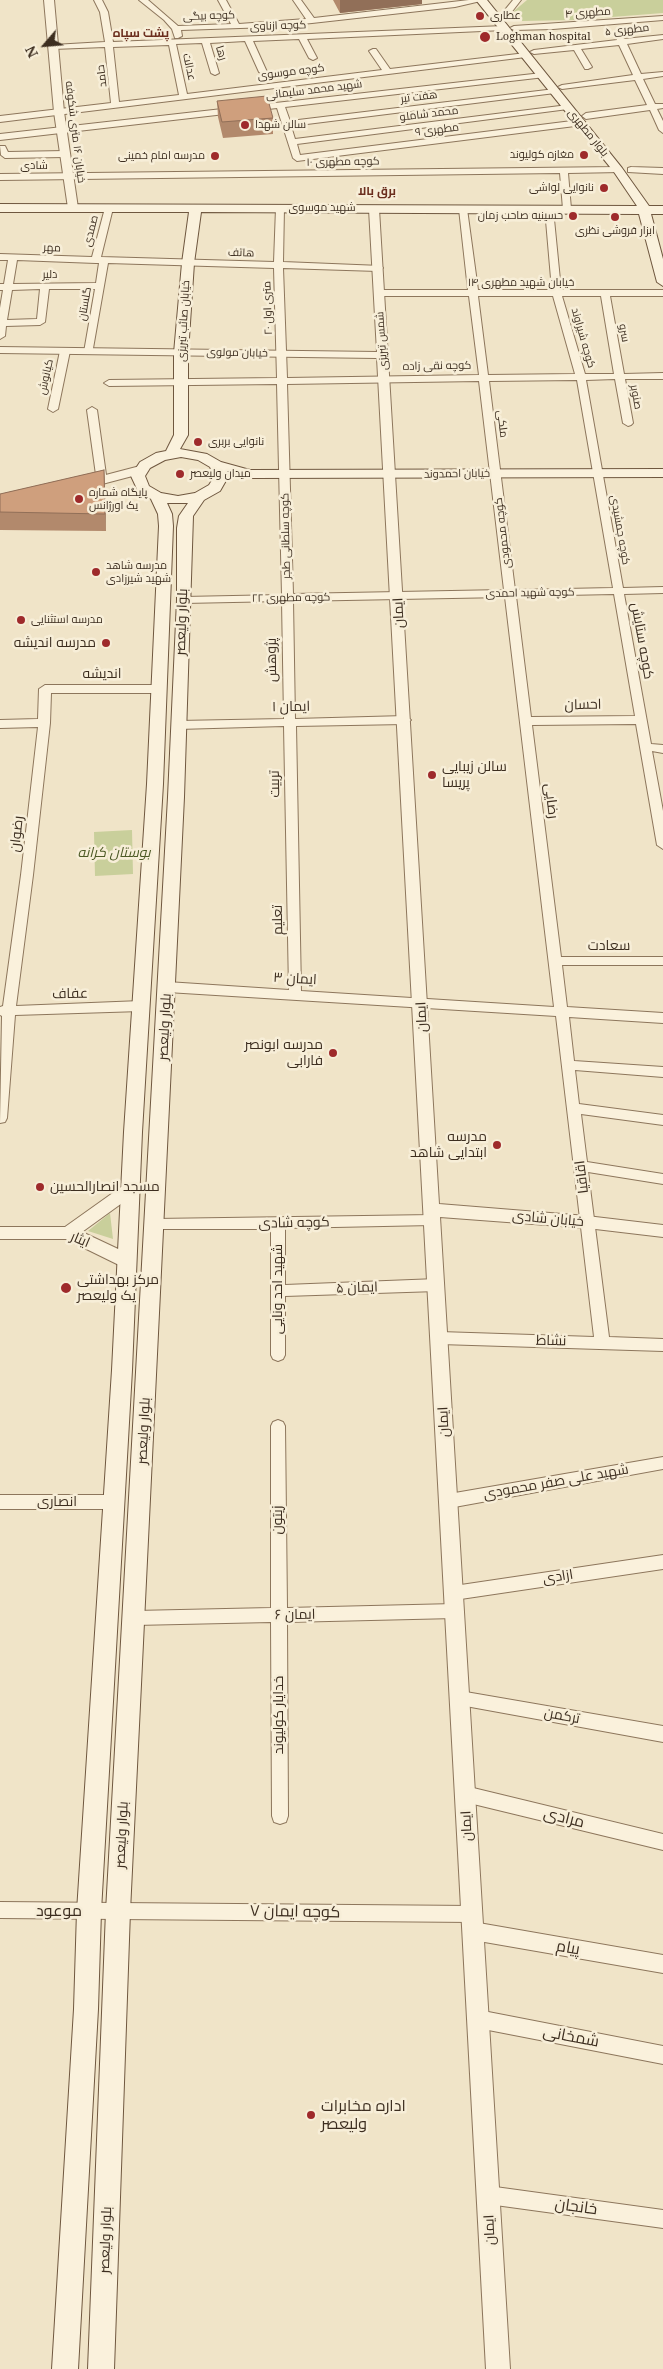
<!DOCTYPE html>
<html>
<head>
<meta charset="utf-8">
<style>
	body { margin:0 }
	#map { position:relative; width:663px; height:2369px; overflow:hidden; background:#f0e4c8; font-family:"Noto Serif",serif }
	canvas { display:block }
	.north { position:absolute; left:20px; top:20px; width:50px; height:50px; -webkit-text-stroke:4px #f7eed8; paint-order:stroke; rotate:243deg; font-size:14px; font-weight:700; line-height:20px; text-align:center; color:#3d2e20 }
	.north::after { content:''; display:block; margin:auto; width:18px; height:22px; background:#3d2e20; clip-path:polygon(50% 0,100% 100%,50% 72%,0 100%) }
</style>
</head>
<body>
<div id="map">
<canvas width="663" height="2369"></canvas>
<div class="north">N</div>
</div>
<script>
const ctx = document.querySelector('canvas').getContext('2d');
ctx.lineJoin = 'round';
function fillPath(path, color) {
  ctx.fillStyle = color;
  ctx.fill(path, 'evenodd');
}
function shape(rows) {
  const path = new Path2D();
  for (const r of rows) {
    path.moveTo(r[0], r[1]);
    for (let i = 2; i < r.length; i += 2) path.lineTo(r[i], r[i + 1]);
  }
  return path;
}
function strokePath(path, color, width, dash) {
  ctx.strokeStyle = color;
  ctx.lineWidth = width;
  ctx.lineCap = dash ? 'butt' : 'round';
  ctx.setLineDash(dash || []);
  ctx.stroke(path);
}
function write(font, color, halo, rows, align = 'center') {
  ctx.font = font + ' "Noto Serif",Cairo,serif';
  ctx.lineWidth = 5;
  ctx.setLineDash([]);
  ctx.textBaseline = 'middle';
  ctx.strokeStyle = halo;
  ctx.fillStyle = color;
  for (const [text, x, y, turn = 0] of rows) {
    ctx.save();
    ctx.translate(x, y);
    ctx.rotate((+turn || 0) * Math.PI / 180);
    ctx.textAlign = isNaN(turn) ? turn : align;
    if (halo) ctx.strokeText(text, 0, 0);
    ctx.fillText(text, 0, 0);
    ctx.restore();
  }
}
const green = shape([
	[527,0,663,0,663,13,574,20,522,21,514,11],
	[132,830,133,874,95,876,94,832],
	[110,1213,113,1239,88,1231]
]);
const minor = shape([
	[94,0,102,0,108,12,113,42,504,26,508,28,504,30,307,39,317,58,313,60,309,58,299,39,253,41,267,72,263,74,259,72,245,41,210,43,219,73,215,75,211,73,202,43,176,44,187,94,382,70,369,51,373,49,376,49,390,69,526,53,530,55,526,57,0,122,0,116,111,103,105,47,53,49,49,47,53,45,105,42,100,12,94,0],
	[169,45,179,95,119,102,113,47,169,45],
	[139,0,148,0,178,26,231,24,218,0,226,0,239,24,306,19,293,0,301,0,314,18,469,0,485,0,455,7,312,23,270,27,181,30,182,36,178,38,175,38,172,29,164,20,139,0],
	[513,0,521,0,507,18,501,18,500,16,513,0],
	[663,16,663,20,553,29,514,30,510,28,514,26,663,16],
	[615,32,621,32,624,39,663,35,663,39,627,44,641,74,663,72,663,76,643,79,655,104,663,104,663,108,657,109,663,121,663,133,659,130,650,110,586,119,582,116,586,113,647,105,635,80,562,89,558,87,562,85,633,75,619,45,581,49,592,67,588,69,585,69,574,50,534,54,530,52,534,50,617,40,615,32],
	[542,73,546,75,545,77,285,107,290,121,555,89,559,91,555,93,291,126,295,139,568,105,572,107,568,109,297,144,300,155,580,120,584,123,583,125,297,161,293,158,277,108,0,140,0,134,542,73],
	[0,146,5,146,8,152,65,151,69,154,65,157,5,158,1,155,0,146],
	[618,167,621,168,621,172,568,173,571,209,567,212,563,209,560,173,0,180,0,174,618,167],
	[631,167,663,168,663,174,628,172,628,168,631,167],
	[109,205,113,208,101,257,274,262,276,208,280,205,284,208,283,262,381,266,383,268,378,271,283,268,287,378,479,375,469,296,379,296,374,293,379,290,468,290,459,209,463,206,467,209,478,290,552,290,545,209,549,206,553,209,561,290,663,290,663,296,610,296,624,374,663,373,663,379,625,379,633,423,631,425,628,426,623,423,615,379,586,380,623,588,663,587,663,593,624,594,651,744,663,745,663,753,652,751,663,811,663,849,657,845,636,724,532,725,561,957,663,957,663,965,562,965,567,1007,663,1013,663,1023,569,1017,574,1061,663,1067,663,1077,575,1070,579,1104,663,1115,663,1125,581,1114,587,1162,663,1174,663,1184,588,1172,609,1337,663,1339,663,1351,440,1344,435,1342,433,1338,435,1334,440,1332,594,1337,556,1016,167,992,161,987,167,982,289,990,284,726,178,729,172,725,178,721,284,719,282,601,184,603,179,600,184,597,282,595,277,384,109,386,104,383,109,380,277,378,274,268,108,263,92,354,84,352,95,289,49,289,45,322,40,325,6,326,5,336,0,339,0,308,3,290,0,290,0,284,4,284,8,260,0,260,0,254,92,257,105,208,109,205],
	[17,260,96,263,99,263,96,283,13,284,17,260],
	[40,289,37,319,7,320,12,290,40,289],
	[478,296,553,296,575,374,488,375,478,296],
	[562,296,601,296,614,374,585,374,562,296],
	[577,380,613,588,515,590,489,381,577,380],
	[479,381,504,590,293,594,287,384,479,381],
	[614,594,635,716,531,717,516,596,614,594],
	[505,597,554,1007,301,991,296,726,405,724,411,720,405,716,295,719,293,601,505,597],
	[65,348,70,351,58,409,53,412,48,409,60,351,65,348],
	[92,407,97,410,107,482,102,485,97,482,87,410,92,407],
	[45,685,160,685,166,689,160,693,51,693,50,723,33,875,16,1006,141,1001,147,1006,141,1011,15,1015,7,1118,5,1122,0,1123,2,1016,0,1015,0,1007,3,1006,21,875,38,727,0,728,0,720,38,719,39,689,45,685],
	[433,1215,438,1216,440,1220,438,1224,433,1225,285,1228,285,1285,437,1279,442,1281,444,1285,442,1289,437,1291,285,1296,285,1355,283,1359,278,1361,273,1359,271,1355,271,1229,155,1229,150,1228,148,1224,150,1220,155,1219,433,1215],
	[278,1420,283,1422,285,1426,287,1608,455,1604,461,1606,463,1611,461,1616,455,1618,287,1622,288,1816,286,1822,280,1824,274,1822,272,1816,271,1622,135,1625,129,1623,127,1618,129,1613,135,1611,271,1608,271,1426,273,1422,278,1420],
	[663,1457,663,1469,449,1508,444,1506,441,1501,444,1496,449,1494,663,1457],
	[0,1495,114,1495,119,1497,122,1502,119,1507,114,1509,0,1509,0,1495],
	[663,1555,663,1569,454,1600,448,1598,446,1593,448,1588,454,1586,663,1555],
	[460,1691,663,1726,663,1742,460,1705,454,1703,452,1698,454,1693,460,1691],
	[465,1786,663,1834,663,1850,465,1802,459,1800,457,1794,459,1788,465,1786],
	[0,1902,472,1906,478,1908,481,1914,478,1920,472,1922,0,1918,0,1902],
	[473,1922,663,1955,663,1973,473,1940,467,1937,464,1931,467,1925,473,1922],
	[478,2010,663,2046,663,2064,478,2028,472,2025,469,2019,472,2013,478,2010],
	[488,2186,663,2210,663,2228,488,2204,481,2202,479,2195,481,2188,488,2186]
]);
const tertiary = shape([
	[44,0,54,0,64,112,78,208,73,211,68,208,54,112,44,0],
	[374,206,379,209,439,1204,587,1216,663,1225,663,1237,587,1228,440,1217,510,2369,486,2369,377,358,0,353,0,347,377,352,369,209,374,206],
	[140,466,144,467,146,470,144,473,83,489,77,485,79,482,140,466],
	[130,1183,136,1185,138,1189,136,1193,82,1232,133,1256,135,1261,133,1266,127,1268,121,1266,66,1239,0,1239,0,1227,65,1227,124,1185,130,1183]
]);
const secondary = shape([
	[476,0,487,0,622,168,649,206,663,206,663,214,651,214,663,259,663,286,657,282,639,214,201,212,194,263,188,353,188,435,180,449,207,454,221,462,250,470,663,469,663,477,250,478,226,472,228,477,220,491,204,500,193,516,184,797,130,1911,114,2369,88,2369,106,1911,168,797,177,600,177,528,179,516,188,503,167,503,172,514,173,526,163,784,142,1132,132,1370,101,1911,98,2009,78,2369,52,2369,74,2009,77,1911,112,1370,124,1132,147,784,159,526,158,514,151,499,138,491,131,476,140,462,156,453,166,451,174,435,174,353,182,263,189,212,0,212,0,204,637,206,614,172,476,0],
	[181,457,198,460,210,467,214,477,209,485,195,493,178,496,161,493,149,486,145,476,150,468,165,460,181,457]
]);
const wall = shape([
	[333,0,422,0,422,4,340,13],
	[217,101,273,118,273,134,223,138,218,117],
	[104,470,105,487,106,531,0,530,0,494]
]);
const shadedWall = shape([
	[340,0,422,0,422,4,340,13],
	[104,470,105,487,106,531,105,514]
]);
const building = shape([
	[267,96,273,118,222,122,217,101,267,96],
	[104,470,105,514,0,512,0,494,104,470]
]);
const markers = [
	[480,16,5,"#9e2a2b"],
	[485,37,6,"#9e2a2b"],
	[245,125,5,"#9e2a2b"],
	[584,155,5,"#9e2a2b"],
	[215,156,5,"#9e2a2b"],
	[604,188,5,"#9e2a2b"],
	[573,216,5,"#9e2a2b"],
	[615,217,5,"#9e2a2b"],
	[198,442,5,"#9e2a2b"],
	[180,474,5,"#9e2a2b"],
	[79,499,5,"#9e2a2b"],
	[96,572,5,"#9e2a2b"],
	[21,620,5,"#9e2a2b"],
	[106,643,5,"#9e2a2b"],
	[432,775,5,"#9e2a2b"],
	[333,1053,5,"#9e2a2b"],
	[497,1145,5,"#9e2a2b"],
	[40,1187,5,"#9e2a2b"],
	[66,1288,6,"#9e2a2b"],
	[311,2115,5,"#9e2a2b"]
];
const farStreetnames = [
	["مطهری ۴",588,13,-4],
	["کوچه بیگی",209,16,-2],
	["کوچه ازناوی",278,26,-2],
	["مطهری ۵",627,30,-6],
	["رها",221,53,72],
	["عدالت",189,67,78],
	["کوچه موسوی",291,72,-7],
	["حامد",102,76,-97],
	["شهید محمد سلیمانی",314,90,-7],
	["هفت تیر",419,97,-7],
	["محمد شاملو",429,114,-7],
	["مطهری ۹",437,130,-7],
	["خیابان ۱۶ متری شکوفه",75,132,83],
	["بلوار مطهری",588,133,51],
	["کوچه مطهری ۱۰",343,162,-1],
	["شادی",34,166],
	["شهید موسوی",322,208],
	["صمدی",91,231,-76],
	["مهر",52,248,2],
	["هاتف",241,253,2],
	["دلیر",50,275],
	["خیابان شهید مطهری ۱۴",521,283],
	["گلستان",85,304,-80],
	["۲۰ متری اول",268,308,-92],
	["خیابان صائب تبریزی",184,321,-87],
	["سرو",624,333,80],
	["کوچه شیراوند",583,338,74],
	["شمس تبریزی",382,341,-94],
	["خیابان مولوی",237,353,1],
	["کوچه نقی زاده",437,366,-1],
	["کیانوش",46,377,-78],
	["صنوبر",636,397,80],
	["ملکی",502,424,83],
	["خیابان احمدوند",457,474,-1],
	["کوچه جمشیدی",620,530,80],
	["کوچه محمودی",503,533,-97],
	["کوچه سلطانی طجر",286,536,-91],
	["کوچه شهید احمدی",530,593,-1],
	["کوچه مطهری ۲۲",291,598,-1]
];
const farPoinames = [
	["عطاری",490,16],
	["Loghman hospital",496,37],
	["سالن شهدا",255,125],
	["مغازه کولیوند",574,155,"right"],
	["مدرسه امام خمینی",205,156,"right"],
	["نانوایی لواشی",594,188,"right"],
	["حسینیه صاحب زمان",563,216,"right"],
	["ابزار فروشی نظری",615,231,"center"],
	["نانوایی بربری",208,442],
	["میدان ولیعصر",190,474],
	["پایگاه شماره",89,493],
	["یک اورژانس",89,506],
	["مدرسه شاهد",106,566],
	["شهید شیرزادی",106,579],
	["مدرسه استثنایی",31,620]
];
const farNeighbourhoodnames = [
	["پشت سپاه",141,34],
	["برق بالا",377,192]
];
const streetNames = [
	["ایمان",399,613,-93],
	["بلوار ولیعصر",182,622,-88],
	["کوچه ستایش",642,641,80],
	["پژوهش",272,660,-91],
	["اندیشه",102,674],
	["احسان",583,705,-1],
	["ایمان ۱",291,707,-1],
	["تربیت",275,784,-91],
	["رضایی",551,801,83],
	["رضوان",17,834,-84],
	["تعلیم",278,920,-91],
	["سعادت",609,946],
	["ایمان ۳",295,979,3],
	["عفاف",70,994,-1],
	["ایمان",422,1017,-93],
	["بلوار ولیعصر",165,1027,-87],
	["اقاقیا",582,1177,-97],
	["خیابان شادی",548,1219,5],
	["کوچه شادی",294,1223,-1],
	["ایثار",80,1240,23],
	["ایمان ۵",357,1288,-2],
	["شهید احد ونایی",278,1289,-90],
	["نشاط",551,1341,1],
	["ایمان",444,1422,-93],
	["بلوار ولیعصر",144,1431,-87],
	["شهید علی صفر محمودی",556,1482,-10],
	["انصاری",57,1502],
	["زیتون",278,1520,-90],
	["ازادی",558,1577,-9],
	["ایمان ۶",295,1615,-1],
	["خدایار کولیوند",279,1715,-90],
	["ترکمن",562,1716,10],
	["ایمان",467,1826,-93],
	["بلوار ولیعصر",122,1835,-87],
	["ایمان",490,2230,-93],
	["بلوار ولیعصر",106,2240,-88]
];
const poiNames = [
	["مدرسه اندیشه",96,643],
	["سالن زیبایی",442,767,"left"],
	["پریسا",442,783,"left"],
	["مدرسه ابونصر",323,1045],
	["فارابی",323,1061],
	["مدرسه",487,1137],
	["ابتدایی شاهد",487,1153],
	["مسجد انصارالحسین",50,1187,"left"],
	["مرکز بهداشتی",77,1280,"left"],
	["یک ولیعصر",77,1296,"left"]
];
const parkNames = [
	["بوستان کرانه",114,853]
];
const nearStreetnames = [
	["مرادی",564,1818,14],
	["موعود",59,1911],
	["کوچه ایمان ۷",295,1912,1],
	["پیام",568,1948,10],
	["شمخانی",571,2037,11],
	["خانجان",576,2207,8]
];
const nearPoinames = [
	["اداره مخابرات",321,2106],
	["ولیعصر",321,2124]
];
fillPath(green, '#c9cf9b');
strokePath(minor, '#8d765c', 2);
strokePath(tertiary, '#8d765c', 2);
strokePath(secondary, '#6f573f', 2);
fillPath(minor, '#faf1dc');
fillPath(tertiary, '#faf1dc');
fillPath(secondary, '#faf1dc');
fillPath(wall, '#b2896c');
fillPath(shadedWall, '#916f58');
fillPath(building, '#cf9f7d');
strokePath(building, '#916f58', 1);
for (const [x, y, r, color] of markers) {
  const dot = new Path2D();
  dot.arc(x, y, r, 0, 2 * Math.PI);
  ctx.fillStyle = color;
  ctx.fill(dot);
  strokePath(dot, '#f7eed8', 2);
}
write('11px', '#3d2e20', '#f7eed8', farStreetnames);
write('11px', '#3d2e20', '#f7eed8', farPoinames, 'left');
write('bold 12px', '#6b2e1e', '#f7eed8', farNeighbourhoodnames);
write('14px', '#3d2e20', '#f7eed8', streetNames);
write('14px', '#3d2e20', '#f7eed8', poiNames, 'right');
write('italic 14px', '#4d5a26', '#f7eed8', parkNames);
write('16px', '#3d2e20', '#f7eed8', nearStreetnames);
write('16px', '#3d2e20', '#f7eed8', nearPoinames, 'left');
</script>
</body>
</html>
